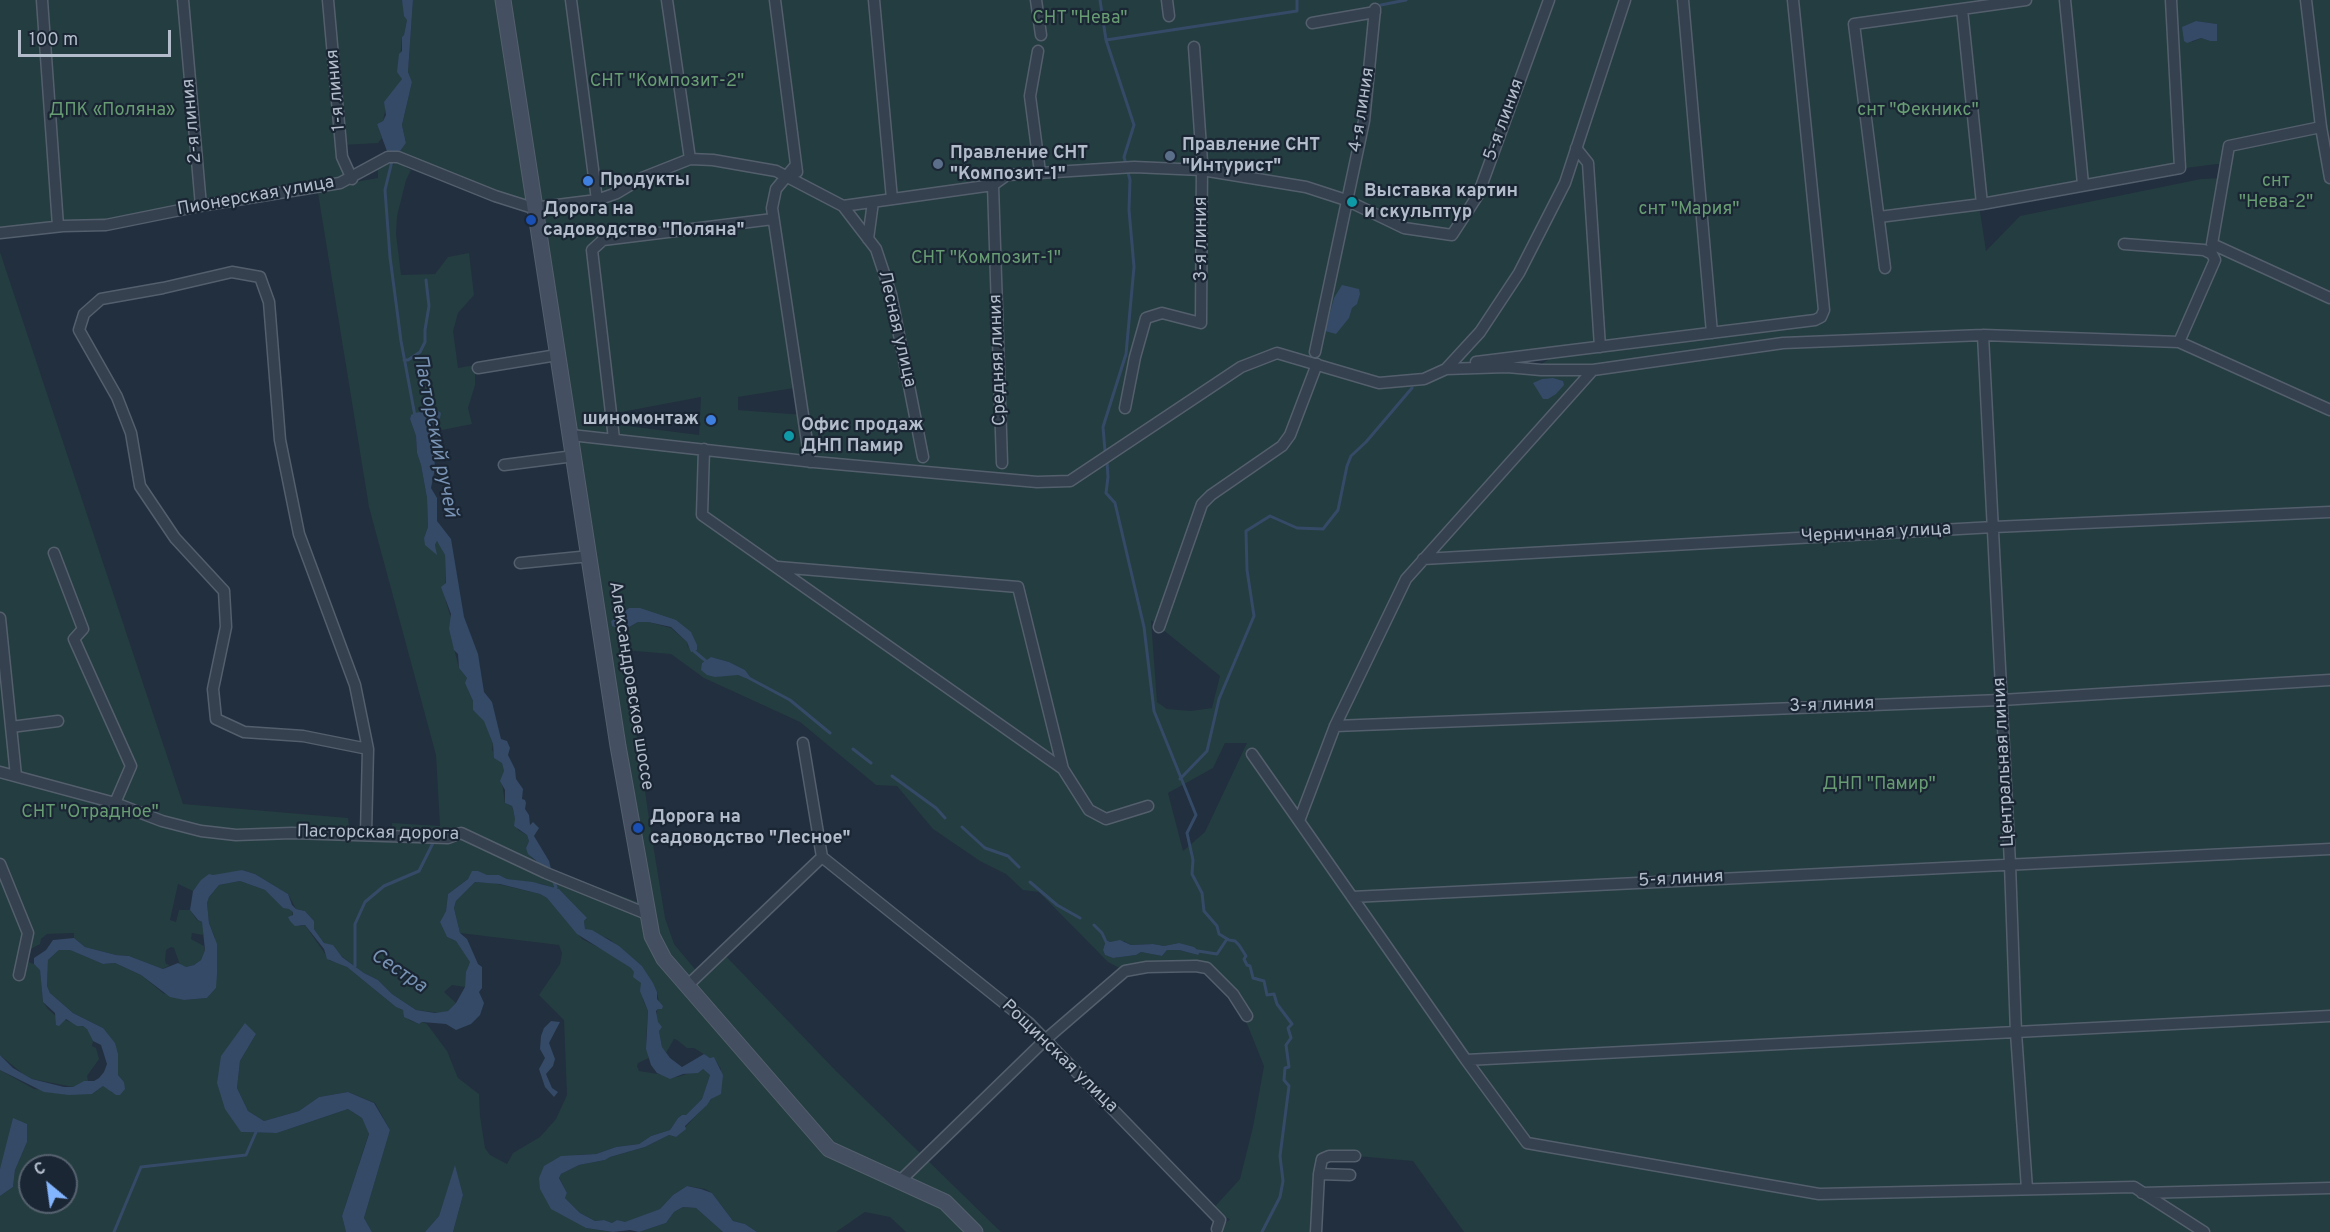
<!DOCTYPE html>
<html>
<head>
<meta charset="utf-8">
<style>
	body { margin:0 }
	#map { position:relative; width:2330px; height:1232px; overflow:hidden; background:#222f3f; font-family:Overpass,sans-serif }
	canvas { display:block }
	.north { position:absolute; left:18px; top:1154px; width:60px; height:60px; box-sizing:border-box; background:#1b2634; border:2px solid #576270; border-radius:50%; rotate:331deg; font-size:16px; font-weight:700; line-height:24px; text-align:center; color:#b2bcca }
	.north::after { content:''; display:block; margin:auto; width:21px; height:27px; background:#83b4fe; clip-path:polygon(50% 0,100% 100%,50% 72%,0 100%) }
	.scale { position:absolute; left:18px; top:30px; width:153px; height:27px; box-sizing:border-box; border:3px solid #b2bcca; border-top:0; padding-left:8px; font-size:18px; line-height:21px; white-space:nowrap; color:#b2bcca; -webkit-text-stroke:4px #1b2634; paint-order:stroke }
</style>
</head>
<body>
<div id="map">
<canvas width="2330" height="1232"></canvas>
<div class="north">С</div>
<div class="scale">100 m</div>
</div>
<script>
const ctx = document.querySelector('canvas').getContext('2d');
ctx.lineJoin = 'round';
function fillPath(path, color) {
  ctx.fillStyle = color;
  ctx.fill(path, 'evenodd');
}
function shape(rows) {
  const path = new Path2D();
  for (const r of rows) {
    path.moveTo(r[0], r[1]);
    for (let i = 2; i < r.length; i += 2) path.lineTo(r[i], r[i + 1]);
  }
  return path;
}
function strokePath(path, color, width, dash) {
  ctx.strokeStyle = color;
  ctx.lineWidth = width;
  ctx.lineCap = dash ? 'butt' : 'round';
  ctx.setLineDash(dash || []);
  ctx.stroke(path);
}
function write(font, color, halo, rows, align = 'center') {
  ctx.font = font + ' Overpass,sans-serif';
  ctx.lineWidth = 4.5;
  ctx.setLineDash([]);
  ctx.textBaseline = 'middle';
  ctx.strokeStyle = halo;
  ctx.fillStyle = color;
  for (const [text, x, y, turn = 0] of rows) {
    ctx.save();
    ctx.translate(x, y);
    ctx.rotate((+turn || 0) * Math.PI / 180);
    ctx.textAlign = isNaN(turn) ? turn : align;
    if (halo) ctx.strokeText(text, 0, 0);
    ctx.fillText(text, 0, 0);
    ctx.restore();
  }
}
const green = shape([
	[0,0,402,0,407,20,404,35,402,37,400,60,402,79,386,106,383,121,377,124,382,138,378,143,342,145,355,182,378,178,378,167,388,161,393,165,399,160,405,167,411,170,406,180,397,216,396,234,401,275,435,274,448,257,469,253,474,295,458,313,453,331,458,368,475,365,475,385,468,408,472,424,432,432,431,429,440,418,411,415,410,419,416,436,417,453,421,465,427,498,428,527,424,538,436,554,435,545,437,541,439,543,445,555,446,602,452,621,449,629,459,668,467,678,469,692,473,701,473,710,485,721,493,744,492,750,502,762,504,771,502,783,505,803,512,806,518,830,527,835,529,841,526,848,532,858,545,868,646,905,535,208,398,154,406,143,402,125,412,82,408,72,413,0,2330,0,2330,1232,1464,1232,1413,1161,1356,1156,1322,1160,1316,1232,1216,1232,1230,1219,1210,1212,1240,1179,1253,1127,1264,1066,1247,1024,1245,1012,1207,968,1125,971,1108,962,1039,892,1023,890,1006,874,980,861,933,829,897,786,876,785,800,722,704,678,671,654,624,650,651,832,665,918,674,944,699,974,722,952,836,1071,1001,1232,906,1232,890,1217,865,1212,836,1232,757,1232,745,1224,733,1221,712,1193,705,1189,687,1186,673,1195,660,1209,625,1223,617,1220,612,1223,604,1220,595,1221,580,1213,565,1198,567,1193,559,1177,561,1174,579,1165,605,1160,610,1157,645,1147,669,1135,676,1137,721,1089,721,1069,714,1058,710,1058,694,1048,687,1048,677,1040,674,1039,666,1053,662,1047,656,1016,659,1002,657,992,642,966,609,939,585,929,584,921,587,919,561,891,542,884,507,879,499,875,469,878,448,894,446,911,440,922,447,937,456,941,471,962,468,966,465,987,452,985,444,992,456,1003,448,1011,440,1013,416,1010,392,994,378,980,364,973,324,943,314,929,314,921,305,911,296,909,288,894,255,874,242,870,196,887,193,891,178,884,170,920,176,922,179,910,190,910,197,920,202,922,204,929,203,935,192,933,191,939,204,946,205,950,201,960,194,965,186,967,180,965,174,948,171,947,166,950,165,960,166,964,170,965,163,969,129,956,116,955,85,947,74,938,74,933,47,934,41,939,40,944,29,950,22,960,34,964,40,969,43,1002,48,1009,57,1017,87,1028,93,1041,92,1046,96,1048,99,1059,87,1076,88,1081,73,1087,32,1079,23,1074,0,1055,0,252,183,804,348,818,350,833,393,835,392,823,440,826,436,755,369,507,317,187,106,225,0,233],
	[2196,21,2217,24,2217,41,2210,41,2201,38,2192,42],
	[2217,164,2226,165,2224,178,2201,179,2020,216,1986,251,1979,205,2178,169],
	[1558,353,1534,369,1451,364],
	[800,387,804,415,738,410,738,397],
	[701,397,699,435,612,424,611,414],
	[629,608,691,632,688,648,687,642,671,628,648,622,638,622,624,630,611,621],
	[1151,620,1220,676,1212,708,1191,711,1167,709,1157,702],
	[711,657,729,662,745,670,749,677,745,678,738,675,728,674,715,677,702,663],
	[1225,743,1247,743,1205,832,1183,851,1168,793,1213,768],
	[1106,940,1110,942,1124,941,1131,945,1153,944,1164,946,1179,943,1198,955,1179,950,1167,950,1162,956,1141,952,1136,955,1113,958,1105,955,1103,950],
	[240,881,265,890,283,908,289,908,293,912,290,921,301,926,305,925,330,961,340,962,347,967,396,1007,403,1010,409,1020,419,1024,422,1022,427,1024,447,1051,458,1078,479,1094,480,1116,485,1148,490,1155,507,1164,513,1153,540,1137,556,1119,567,1095,564,1020,539,995,560,964,562,953,559,945,460,933,454,908,456,901,475,882,494,883,540,894,547,898,582,939,611,954,632,968,641,983,643,1000,648,1011,646,1039,649,1058,638,1063,637,1066,639,1071,677,1077,703,1069,710,1075,702,1099,686,1115,682,1115,678,1118,670,1130,651,1136,639,1144,616,1147,596,1154,576,1155,539,1178,586,1228,613,1232,453,1232,463,1195,455,1166,439,1216,425,1232,372,1232,364,1218,390,1130,375,1103,348,1092,319,1097,299,1111,264,1121,248,1111,237,1088,240,1061,256,1034,221,1056,241,1132,277,1133,348,1109,362,1118,369,1133,342,1216,346,1232,0,1232,0,1196,13,1187,15,1170,27,1142,0,1169,0,1070,34,1089,92,1094,103,1086,108,1087,112,1093,124,1082,118,1075,117,1063,103,1028,73,1013,50,993,47,986,48,960,59,950,70,950,103,964,115,963,141,975,163,993,184,1000,207,998,216,988,216,982,215,938,209,923,207,903,209,897,219,885],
	[30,1166,66,1166,66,1202,30,1202],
	[683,1207,696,1208,723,1232,639,1232,666,1223,674,1212]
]);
const water = shape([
	[402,0,413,0,408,72,412,82,402,125,406,143,398,154,388,154,377,124,383,121,386,115,384,102,402,79,397,72,399,54,402,51,402,37,404,35,407,20,404,16],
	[2196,21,2217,24,2217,41,2210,41,2201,38,2187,43,2184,41,2182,27],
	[1342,285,1359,289,1360,294,1357,304,1352,308,1349,318,1336,334,1325,331,1334,298],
	[1553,378,1563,381,1564,385,1556,394,1548,399,1543,399,1533,383,1542,379],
	[435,409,441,413,440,418,431,429,439,437,441,442,434,452,435,468,431,488,437,498,437,521,451,539,464,617,478,654,484,692,492,702,501,739,507,741,510,748,508,755,515,769,516,779,523,789,522,799,525,800,526,803,525,809,529,815,530,825,533,822,539,828,534,836,549,861,551,869,545,868,528,854,526,848,529,841,527,835,514,826,515,819,513,809,512,806,505,803,505,790,500,781,504,771,502,763,494,758,493,744,484,721,473,710,473,701,465,683,467,678,459,668,458,654,454,650,449,629,451,614,441,587,446,583,445,555,437,541,435,545,437,555,425,545,424,538,428,527,427,498,421,465,417,453,416,436,410,419,411,415,415,413],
	[629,608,640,608,676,620,691,632,697,645,697,650,691,652,687,642,671,627,648,622,638,622,624,630,612,626,611,621],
	[711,657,729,662,745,670,750,677,745,678,738,675,715,677,707,675,701,670,702,663],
	[242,870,255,874,288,894,292,905,296,909,305,911,314,921,314,929,324,943,333,945,342,957,364,973,378,980,392,994,416,1010,435,1013,448,1011,456,1003,465,987,466,972,470,962,456,941,447,937,440,922,446,911,448,894,468,879,472,871,478,871,487,875,499,875,507,879,533,882,559,889,587,918,584,921,585,929,592,930,619,946,642,966,653,983,657,992,657,999,663,1006,662,1009,658,1009,656,1011,658,1022,662,1027,659,1031,662,1047,670,1058,682,1067,704,1054,710,1058,714,1057,723,1075,721,1094,711,1099,707,1105,685,1126,686,1129,676,1137,669,1135,645,1147,610,1157,605,1160,579,1165,561,1174,559,1178,567,1193,565,1198,580,1213,595,1221,604,1220,612,1223,617,1220,625,1222,660,1209,673,1195,687,1186,701,1189,712,1193,733,1221,745,1224,757,1232,723,1232,696,1208,683,1207,674,1212,666,1223,639,1232,630,1230,613,1232,586,1228,551,1209,540,1189,539,1178,544,1166,561,1156,596,1154,616,1147,639,1144,651,1136,670,1130,678,1118,682,1115,686,1115,702,1099,710,1075,703,1069,698,1073,683,1074,670,1079,657,1073,651,1065,646,1049,648,1011,640,991,641,983,633,977,634,972,631,968,577,934,547,898,540,894,500,884,475,882,456,901,454,908,460,933,467,939,478,964,482,967,482,988,479,992,484,1003,480,1015,471,1024,456,1030,446,1024,422,1022,419,1024,404,1017,403,1010,396,1007,347,967,327,959,324,949,305,925,295,926,290,921,288,917,293,915,293,912,289,909,283,908,265,890,240,881,219,885,209,897,207,903,209,923,217,944,217,974,216,988,207,998,184,1000,170,997,141,975,115,963,103,964,70,950,59,950,48,960,47,986,50,993,73,1013,103,1028,115,1043,118,1054,118,1075,124,1082,125,1089,120,1095,116,1095,103,1086,92,1094,69,1095,44,1092,0,1070,0,1055,13,1068,32,1079,64,1087,73,1087,84,1081,94,1081,99,1078,104,1072,107,1064,101,1045,93,1041,87,1029,83,1026,77,1026,66,1019,59,1026,56,1025,55,1013,43,1002,40,970,34,964,34,958,46,950,53,940,74,938,85,947,116,955,129,956,163,969,178,963,186,967,194,965,201,960,205,950,202,922,198,920,190,910,193,891,201,880,209,874,213,875],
	[1106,940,1110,942,1120,940,1131,945,1153,944,1164,946,1179,943,1194,947,1200,952,1198,955,1179,950,1167,950,1162,956,1141,952,1136,955,1113,958,1105,955,1103,950],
	[551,1021,560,1022,549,1043,555,1059,553,1066,546,1074,552,1088,558,1092,554,1097,545,1087,539,1069,545,1058,540,1049,541,1036,544,1028],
	[245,1023,256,1034,240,1061,237,1088,248,1111,264,1121,299,1111,319,1097,348,1092,374,1103,390,1130,364,1218,372,1232,346,1232,342,1216,369,1134,362,1118,348,1109,277,1133,241,1132,225,1109,217,1083,221,1056],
	[13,1118,27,1124,27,1142,15,1170,13,1187,0,1196,0,1169],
	[455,1165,463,1195,453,1232,425,1232,439,1216]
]);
const stream = shape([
	[1100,0,1106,40,1134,125,1124,157,1130,180,1129,210,1134,267,1126,354,1103,427,1105,451],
	[1381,5,1406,0],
	[1106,40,1297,11,1297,0],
	[392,161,385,190,390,257,401,341,415,416],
	[404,360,408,360,420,352,425,342,425,330,429,306,426,280],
	[1107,462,1108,477,1106,493,1115,503,1144,627,1154,711,1196,815,1187,833,1193,860,1192,874,1202,893,1204,911,1217,926,1219,934,1229,940,1235,941,1239,945,1246,956,1244,959,1247,965,1250,966,1253,978,1264,981,1267,995,1274,994,1277,1004,1292,1024,1288,1028,1291,1038,1286,1045,1289,1067,1285,1068,1284,1080,1289,1086,1280,1156,1283,1181,1280,1197,1262,1232],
	[693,648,694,651,707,662],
	[747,677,790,700,830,733],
	[853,749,871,763],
	[892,776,936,808,945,818],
	[1180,779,1207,751,1219,699,1254,616,1247,570,1246,531,1270,516,1297,528,1323,529,1338,510,1347,466,1351,456,1366,442,1412,388],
	[962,827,985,848,1008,856,1019,867],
	[552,878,556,887,553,891],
	[1030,882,1057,905,1080,918],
	[1094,925,1102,933,1107,944],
	[1198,951,1217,954,1227,939],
	[355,966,355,924,365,902,384,886,419,871,433,843],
	[114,1232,141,1167,246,1155,256,1132]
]);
const street = shape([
	[42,0,58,226],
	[183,0,201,206],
	[328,0,342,157,352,179],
	[571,0,597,200],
	[667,0,690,159],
	[775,0,797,172],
	[874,0,892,199],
	[1036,0,1041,35],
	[1167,0,1169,16],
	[1683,0,1712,333],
	[2065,0,2083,184],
	[2306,0,2321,127,2330,178],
	[1962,9,1982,204],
	[1312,23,1375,12],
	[1038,51,1030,96,1040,172],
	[2321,127,2229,146,2212,244,2330,298],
	[1576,148,1588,163,1600,347],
	[796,165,776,189,772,208,810,462],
	[993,185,1002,463],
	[843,206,876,249,891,294,923,457],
	[1879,217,1982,204,2180,168,2171,0],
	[0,233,63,226,106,225,200,206,340,183,388,157,398,157,495,196,533,208,597,200,617,193,642,178,690,159,713,160,776,171,843,206,993,185,1007,175,1134,167,1202,170,1306,187,1346,200,1404,228,1452,235,1478,195,1549,0],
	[868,239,873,202],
	[2124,244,2204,250,2212,254,2215,260,2179,342],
	[1885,268,1854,24,2026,0],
	[1983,335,2010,864,2016,1033,2027,1189],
	[1315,352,1364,121,1375,9],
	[1476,362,1815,320,1821,317,1824,310,1793,0],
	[478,368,557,355],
	[1446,369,1480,332,1519,273,1565,183,1625,0],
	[1593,370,1406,579,1335,726,1299,821,1466,1060,1527,1143,1819,1194,2134,1187,2204,1232],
	[1125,408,1135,357,1146,318,1162,313,1201,323,1202,162,1194,47],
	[571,435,814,462,1037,482,1070,481,1241,367,1277,353,1379,383,1424,379,1446,369,1507,367,1541,370,1593,370,1783,343,1983,335,2179,342,2330,410],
	[614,439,592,250,603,240,773,219],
	[704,449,702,515,1063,769,1089,810,1106,819,1148,806],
	[504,465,574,456],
	[54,553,83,629,74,639,131,766,115,803],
	[1423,559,1994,527,2330,512],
	[520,563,590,556],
	[778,567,1018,587,1063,769],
	[0,618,16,776],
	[1159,627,1202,504,1211,495,1282,446,1290,435,1317,364],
	[1335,726,2001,700,2330,680],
	[11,727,58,721],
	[803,743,822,857],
	[1252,754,1299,821],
	[0,772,115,803,162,821,201,831,236,835,292,833,448,838,461,833,546,873,647,914],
	[366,834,368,749,355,685,299,534,280,440,269,302,260,277,232,272,163,288,101,299,84,314,79,330,117,397,131,433,140,486,175,538,224,591,226,627,213,689,216,719,244,732,303,736,368,749],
	[822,857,1029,1023,1220,1220,1217,1229],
	[0,864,28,933,19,975],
	[1352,897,2330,849],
	[687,986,822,857],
	[1466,1060,2330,1016],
	[1319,1174,1350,1175],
	[901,1180,1045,1040,1125,971,1147,967,1196,966,1207,968,1233,994,1247,1016],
	[2142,1193,2330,1188],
	[1316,1232,1319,1174,1322,1159,1329,1156,1355,1156]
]);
const secondary = shape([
	[503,0,618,746,652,936,664,959,829,1149,945,1202,975,1232]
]);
const markers = [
	[1170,156,6,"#5c6f8a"],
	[938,164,6,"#5c6f8a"],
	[588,181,6,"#3f7fe0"],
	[1352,202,6,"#0f9aa8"],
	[531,220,6,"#1a4fb4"],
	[711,420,6,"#3f7fe0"],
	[789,436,6,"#0f9aa8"],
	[638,828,6,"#1a4fb4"]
];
const parkNames = [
	["СНТ \"Нева\"",1080,19],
	["СНТ \"Композит-2\"",667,82],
	["ДПК «Поляна»",112,111],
	["снт \"Фекникс\"",1918,111],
	["снт",2276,182],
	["\"Нева-2\"",2276,203],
	["снт \"Мария\"",1689,210],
	["СНТ \"Композит-1\"",986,259],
	["ДНП \"Памир\"",1879,785],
	["СНТ \"Отрадное\"",90,813]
];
const streetNames = [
	["1-я линия",337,90,-95],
	["4-я линия",1363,110,-81],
	["5-я линия",1505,120,-70],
	["2-я линия",193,121,-95],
	["Пионерская улица",256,197,-10],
	["3-я линия",1202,239,-90],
	["Лесная улица",896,329,77],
	["Средняя линия",999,360,-92],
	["Черничная улица",1876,534,-3],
	["Александровское шоссе",630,686,81],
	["3-я линия",1832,706,-2],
	["Центральная линия",2005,762,-93],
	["Пасторская дорога",378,834,1],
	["5-я линия",1681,880,-3],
	["Рощинская улица",1059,1057,44]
];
const poiNames = [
	["Правление СНТ",1182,146],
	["\"Интурист\"",1182,167],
	["Правление СНТ",950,154],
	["\"Композит-1\"",950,175],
	["Продукты",600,181],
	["Выставка картин",1364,192],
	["и скульптур",1364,213],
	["Дорога на",543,210],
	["садоводство \"Поляна\"",543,231],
	["шиномонтаж",699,420,"right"],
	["Офис продаж",801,426],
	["ДНП Памир",801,447],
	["Дорога на",650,818],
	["садоводство \"Лесное\"",650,839]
];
const waterNames = [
	["Пасторский ручей",434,436,79],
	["Сестра",398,972,34]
];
fillPath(green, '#243d40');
fillPath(water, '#354a67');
strokePath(stream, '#354a67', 3);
strokePath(street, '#545f6d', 13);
strokePath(secondary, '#545f6d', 17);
strokePath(street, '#36414f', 10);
strokePath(secondary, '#445062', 15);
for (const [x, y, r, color] of markers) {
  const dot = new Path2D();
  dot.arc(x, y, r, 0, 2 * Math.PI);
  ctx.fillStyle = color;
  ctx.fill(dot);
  strokePath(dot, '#1b2634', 2);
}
write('18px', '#689c73', '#1b2634', parkNames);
write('18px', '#b2bcca', '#1b2634', streetNames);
write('bold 18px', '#b2bcca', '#1b2634', poiNames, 'left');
write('italic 20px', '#7892b3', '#1b2634', waterNames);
</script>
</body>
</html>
